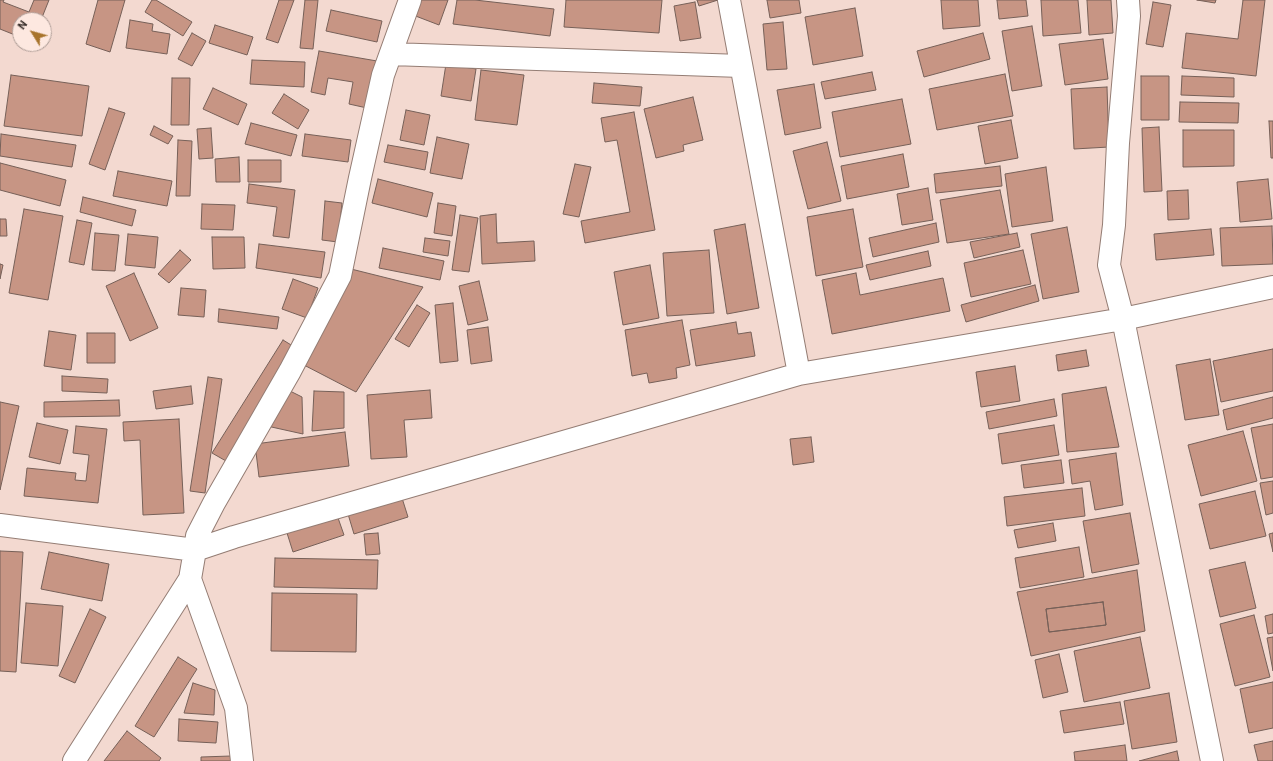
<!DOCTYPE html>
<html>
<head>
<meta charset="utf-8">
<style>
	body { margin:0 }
	#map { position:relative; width:1273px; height:761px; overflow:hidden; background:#f3d9d0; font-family:Roboto,sans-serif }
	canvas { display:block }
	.north { position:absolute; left:12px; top:12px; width:40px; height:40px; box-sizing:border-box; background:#fde8e0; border:1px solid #af9e98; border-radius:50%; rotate:307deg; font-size:11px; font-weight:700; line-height:16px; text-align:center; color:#3a302c }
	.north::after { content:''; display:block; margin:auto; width:14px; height:18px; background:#a8742c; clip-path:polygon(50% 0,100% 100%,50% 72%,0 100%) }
</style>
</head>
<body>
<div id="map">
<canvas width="1273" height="761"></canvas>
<div class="north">N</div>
</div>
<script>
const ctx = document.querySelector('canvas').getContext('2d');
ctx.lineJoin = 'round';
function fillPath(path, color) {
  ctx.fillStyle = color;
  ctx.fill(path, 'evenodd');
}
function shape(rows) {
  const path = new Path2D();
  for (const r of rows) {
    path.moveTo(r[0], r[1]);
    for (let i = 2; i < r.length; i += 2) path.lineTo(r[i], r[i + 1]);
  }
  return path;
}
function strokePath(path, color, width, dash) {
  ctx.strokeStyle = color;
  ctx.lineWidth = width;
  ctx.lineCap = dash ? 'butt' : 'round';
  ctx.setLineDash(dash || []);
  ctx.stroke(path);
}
const building = shape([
	[0,0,4,0,3,2,29,12,34,0,49,0,41,20,20,20,20,37,0,29,0,0],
	[98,0,125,0,110,52,86,44,98,0],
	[152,0,156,0,192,22,183,36,145,12,152,0],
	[279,0,294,0,278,43,266,39,279,0],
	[305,0,318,0,313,49,300,48,305,0],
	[419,0,448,0,439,25,413,15,419,0],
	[457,0,475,0,554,9,550,36,453,24,457,0],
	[566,0,662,0,659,33,564,27,566,0],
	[697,0,718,0,699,6,697,0],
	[767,0,799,0,801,13,770,18,767,0],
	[941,0,978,0,980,26,943,29,941,0],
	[997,0,1026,0,1028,16,999,19,997,0],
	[1041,0,1078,0,1081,33,1043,36,1041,0],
	[1087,0,1111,0,1113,33,1089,35,1087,0],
	[1197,0,1216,0,1215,3,1197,0],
	[1243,0,1265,0,1256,76,1182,68,1186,33,1238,39,1243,0],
	[695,2,701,38,680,41,674,6,695,2],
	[1153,2,1171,5,1163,47,1146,44,1153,2],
	[855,8,863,56,813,65,805,17,855,8],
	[331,10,382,21,377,42,326,31,331,10],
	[130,20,153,24,152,31,170,34,167,54,126,48,130,20],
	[783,22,787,69,767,70,763,24,783,22],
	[215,25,253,37,247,55,209,43,215,25],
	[1032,26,1042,86,1012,91,1002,31,1032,26],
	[192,33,206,41,192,66,178,59,192,33],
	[983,33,990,59,924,77,917,51,983,33],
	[1103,39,1108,79,1065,85,1059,44,1103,39],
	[319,51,377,61,367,108,349,104,353,82,328,78,325,95,311,92,319,51],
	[252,60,305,62,304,87,250,84,252,60],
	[446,64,476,69,471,101,441,96,446,64],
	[481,70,524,75,517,125,475,120,481,70],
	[872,72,876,90,825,99,821,82,872,72],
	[1005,74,1013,116,937,130,929,89,1005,74],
	[11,75,89,86,82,136,4,126,11,75],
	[1141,76,1169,76,1169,120,1141,120,1141,76],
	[1182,76,1234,78,1234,97,1181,95,1182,76],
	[172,78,190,78,189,125,171,125,172,78],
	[594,83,642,87,640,106,592,103,594,83],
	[814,84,821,128,785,135,777,90,814,84],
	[1107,87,1109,147,1074,149,1071,89,1107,87],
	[213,88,247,104,238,125,203,109,213,88],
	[284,94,309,110,298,129,272,113,284,94],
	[693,97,703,140,683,145,684,151,656,158,644,109,693,97],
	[902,99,911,144,840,157,832,112,902,99],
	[1180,102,1239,103,1238,123,1179,122,1180,102],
	[109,108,125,113,105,170,89,164,109,108],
	[406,110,430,115,424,145,400,140,406,110],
	[634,112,655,230,585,243,581,221,630,212,617,140,605,142,601,118,634,112],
	[1011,120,1018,158,985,164,978,126,1011,120],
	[1269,121,1273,121,1273,158,1271,158,1269,121],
	[251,123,297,135,291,156,245,144,251,123],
	[154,126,173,136,168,144,150,135,154,126],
	[1159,127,1162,191,1144,192,1142,128,1159,127],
	[211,128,213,158,199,159,197,129,211,128],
	[1183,130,1234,130,1234,166,1183,167,1183,130],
	[1,134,76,145,72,167,0,156,1,134],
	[305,134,351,140,348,162,302,156,305,134],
	[437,137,469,144,462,179,430,173,437,137],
	[178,140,192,141,190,196,176,196,178,140],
	[827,142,841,201,808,209,793,151,827,142],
	[388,145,428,152,425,170,384,162,388,145],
	[903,154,909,187,847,199,841,166,903,154],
	[239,157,240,182,216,182,215,159,239,157],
	[248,160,281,160,281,182,248,182,248,160],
	[0,163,66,180,60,206,0,190,0,163],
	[575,164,591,167,579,217,563,214,575,164],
	[1000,166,1002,186,936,193,934,174,1000,166],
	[1046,167,1053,221,1012,227,1005,174,1046,167],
	[118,171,172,181,167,206,113,196,118,171],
	[378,179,433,193,427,217,372,203,378,179],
	[1268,179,1272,219,1240,222,1237,182,1268,179],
	[249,184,295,190,289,238,273,236,277,207,247,203,249,184],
	[928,188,933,220,902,225,897,194,928,188],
	[1000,190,1009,234,947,243,940,200,1000,190],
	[1188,190,1189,219,1168,220,1167,191,1188,190],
	[83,197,136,210,132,226,80,212,83,197],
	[325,201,342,203,338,242,322,240,325,201],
	[438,203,456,206,452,236,434,233,438,203],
	[202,204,235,205,233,230,201,229,202,204],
	[24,209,63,216,48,300,9,293,24,209],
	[853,209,863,267,816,276,807,217,853,209],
	[496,214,497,243,534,241,535,261,482,264,480,216,496,214],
	[460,215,478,218,469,272,452,270,460,215],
	[0,219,6,219,7,236,0,236,0,219],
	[77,220,92,223,84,265,69,262,77,220],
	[936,223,939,242,873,257,869,238,936,223],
	[745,224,759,308,727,314,714,230,745,224],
	[1272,226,1273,264,1222,266,1220,228,1272,226],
	[1067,227,1079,292,1043,299,1031,234,1067,227],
	[1211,229,1214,255,1156,260,1154,234,1211,229],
	[95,233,119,235,115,271,92,270,95,233],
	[1017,233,1020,247,974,258,970,242,1017,233],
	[128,234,158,237,155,268,125,265,128,234],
	[212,237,244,237,245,268,213,269,212,237],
	[425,238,450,241,448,256,423,252,425,238],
	[259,244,325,252,321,278,256,268,259,244],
	[383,248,444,261,440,280,379,268,383,248],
	[180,250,191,260,169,283,158,274,180,250],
	[709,250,714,313,667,316,663,253,709,250],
	[1023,250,1031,284,971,297,964,263,1023,250],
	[928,251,931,266,870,280,866,265,928,251],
	[0,264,3,265,0,279,0,264],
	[650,265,659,318,623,325,614,272,650,265],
	[351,269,423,287,356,392,302,364,351,269],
	[134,273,158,328,130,341,106,286,134,273],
	[856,273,860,295,943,278,950,311,832,334,822,280,856,273],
	[293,279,318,288,307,318,282,309,293,279],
	[479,281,488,320,468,325,459,286,479,281],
	[1035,285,1039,301,966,322,961,305,1035,285],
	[181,288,206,290,204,317,178,315,181,288],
	[453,303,458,361,440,363,435,305,453,303],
	[417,305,430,313,409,347,395,339,417,305],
	[219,309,279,317,277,329,218,322,219,309],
	[682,320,690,365,676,368,677,378,649,383,647,373,632,376,625,330,682,320],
	[736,322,738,334,751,332,755,356,696,366,690,330,736,322],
	[488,327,492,361,471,364,467,330,488,327],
	[49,331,76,335,71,370,44,366,49,331],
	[87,333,115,333,115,363,87,363,87,333],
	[283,340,296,348,226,461,212,453,283,340],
	[1273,349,1273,391,1221,402,1213,361,1273,349],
	[1086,350,1089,366,1058,371,1056,355,1086,350],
	[1210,359,1219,415,1185,420,1176,365,1210,359],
	[1015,366,1020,401,981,407,976,372,1015,366],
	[62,376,108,379,107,393,62,391,62,376],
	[208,377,222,379,205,493,190,491,208,377],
	[191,386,193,404,156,409,153,391,191,386],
	[1106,387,1119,447,1067,452,1062,394,1106,387],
	[286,389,302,397,303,434,267,426,286,389],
	[430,390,432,418,404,420,407,457,371,459,367,395,430,390],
	[314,391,344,392,344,428,312,431,314,391],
	[1273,397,1273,418,1227,430,1223,410,1273,397],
	[1054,399,1057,416,989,429,986,412,1054,399],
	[119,400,120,416,44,417,44,402,119,400],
	[0,402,19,406,0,490,0,402],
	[179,419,184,513,143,515,140,440,124,441,123,422,179,419],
	[37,423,68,430,60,464,29,457,37,423],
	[1273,424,1273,477,1261,479,1251,428,1273,424],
	[1054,425,1059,455,1002,464,998,434,1054,425],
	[76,426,107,429,98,503,24,496,27,468,76,473,75,480,86,481,89,455,73,453,76,426],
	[1243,431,1257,481,1201,496,1188,445,1243,431],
	[345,432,349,466,259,477,255,444,345,432],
	[811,437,814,462,793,465,790,439,811,437],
	[1116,453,1123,505,1095,510,1090,481,1072,484,1069,460,1116,453],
	[1061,460,1064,483,1024,488,1021,465,1061,460],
	[1273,481,1273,513,1266,515,1260,483,1273,481],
	[1082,488,1085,516,1007,526,1004,497,1082,488],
	[1255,491,1266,536,1210,549,1199,504,1255,491],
	[402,498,408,517,354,534,348,514,402,498],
	[1130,513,1139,564,1092,573,1083,521,1130,513],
	[337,515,344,535,293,552,287,533,337,515],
	[1053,523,1056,541,1018,548,1014,530,1053,523],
	[378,533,380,554,366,555,364,534,378,533],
	[1273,533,1273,552,1269,534,1273,533],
	[1079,547,1084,577,1020,588,1015,558,1079,547],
	[0,551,23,552,16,672,0,671,0,551],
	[49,552,109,564,102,601,41,589,49,552],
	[275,558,378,560,377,589,274,587,275,558],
	[1245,562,1256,608,1220,617,1209,570,1245,562],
	[1137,570,1145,631,1031,656,1017,592,1137,570],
	[1103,602,1106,625,1049,632,1046,609,1103,602],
	[272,593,357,594,356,652,271,651,272,593],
	[1103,602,1106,625,1049,632,1046,609,1103,602],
	[26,603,63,606,58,666,21,663,26,603],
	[90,609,106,617,75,683,59,676,90,609],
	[1273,614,1273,633,1268,634,1265,616,1273,614],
	[1254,615,1270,677,1235,686,1220,624,1254,615],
	[1140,637,1150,688,1084,702,1074,651,1140,637],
	[1273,637,1273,671,1267,638,1273,637],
	[1059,654,1068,692,1043,698,1035,660,1059,654],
	[178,657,197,669,154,737,135,726,178,657],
	[1273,682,1273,728,1249,733,1240,689,1273,682],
	[193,683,215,690,214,715,184,713,193,683],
	[1169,693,1177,742,1132,749,1124,701,1169,693],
	[1120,702,1124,724,1064,733,1060,711,1120,702],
	[179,719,218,722,216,743,178,741,179,719],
	[127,731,161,758,159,761,104,761,127,731],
	[1273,741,1273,761,1258,761,1254,745,1273,741],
	[1125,745,1127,761,1075,761,1074,752,1125,745],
	[1177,751,1179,761,1139,761,1177,751],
	[231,756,231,761,201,761,201,757,231,756]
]);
const street = shape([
	[729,0,799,374],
	[1128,0,1129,16,1118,143,1114,225,1109,265,1123,319,1212,761],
	[391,54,741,66],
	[0,525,195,550,197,536,214,503,290,371,340,276,360,178,383,75,410,0],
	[190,579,236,708,242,761],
	[74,761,190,579,195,550,234,537,799,374,1123,319,1273,287]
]);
fillPath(building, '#c79584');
strokePath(building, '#766058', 1);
strokePath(street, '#947d74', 24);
strokePath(street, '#fff', 22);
</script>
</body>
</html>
